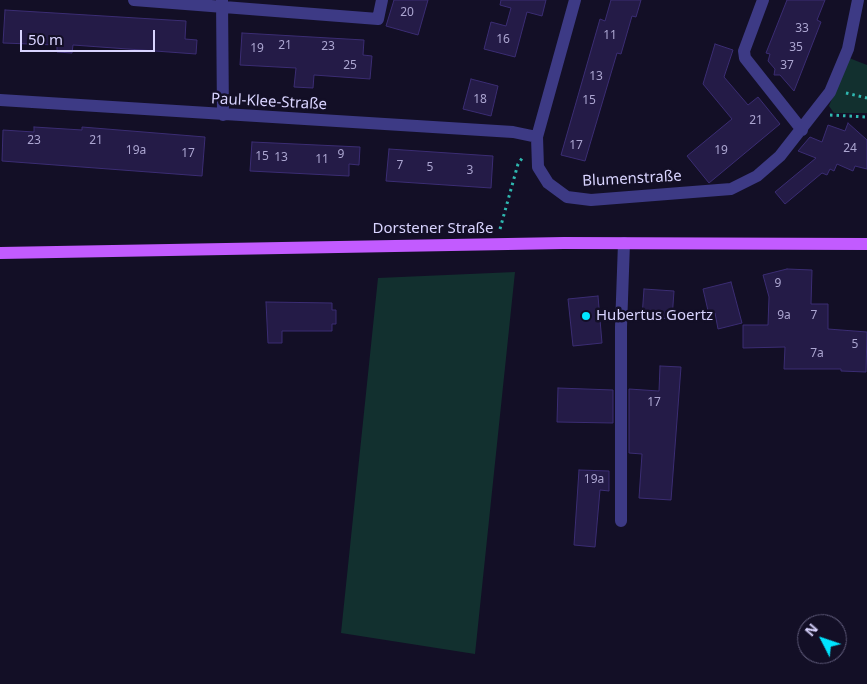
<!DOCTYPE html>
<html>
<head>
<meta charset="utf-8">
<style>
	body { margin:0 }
	#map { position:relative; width:867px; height:684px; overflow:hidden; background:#130f26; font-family:"Noto Sans",sans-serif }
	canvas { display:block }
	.north { position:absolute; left:797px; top:614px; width:50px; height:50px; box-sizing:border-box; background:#130f26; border:1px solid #625e7d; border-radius:50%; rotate:311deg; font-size:14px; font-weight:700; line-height:20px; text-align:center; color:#d9d4ff }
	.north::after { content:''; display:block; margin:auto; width:18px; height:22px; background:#00e5ff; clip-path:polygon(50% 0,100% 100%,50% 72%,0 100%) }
	.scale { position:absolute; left:20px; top:30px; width:135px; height:22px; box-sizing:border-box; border:2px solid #d9d4ff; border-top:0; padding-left:6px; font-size:15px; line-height:18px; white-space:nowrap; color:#d9d4ff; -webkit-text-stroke:4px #130f26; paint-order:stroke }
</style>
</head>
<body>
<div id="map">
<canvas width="867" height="684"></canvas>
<div class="north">N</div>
<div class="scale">50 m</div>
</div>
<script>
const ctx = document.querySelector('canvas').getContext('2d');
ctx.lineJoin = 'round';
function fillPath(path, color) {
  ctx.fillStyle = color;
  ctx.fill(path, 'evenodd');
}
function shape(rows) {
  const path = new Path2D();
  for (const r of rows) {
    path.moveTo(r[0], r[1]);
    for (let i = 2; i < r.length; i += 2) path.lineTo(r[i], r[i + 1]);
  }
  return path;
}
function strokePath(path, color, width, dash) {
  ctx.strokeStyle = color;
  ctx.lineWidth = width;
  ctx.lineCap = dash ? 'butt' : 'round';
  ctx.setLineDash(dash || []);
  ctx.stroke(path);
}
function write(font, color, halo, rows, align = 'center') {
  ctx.font = font + ' "Noto Sans",sans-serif';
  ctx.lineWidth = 5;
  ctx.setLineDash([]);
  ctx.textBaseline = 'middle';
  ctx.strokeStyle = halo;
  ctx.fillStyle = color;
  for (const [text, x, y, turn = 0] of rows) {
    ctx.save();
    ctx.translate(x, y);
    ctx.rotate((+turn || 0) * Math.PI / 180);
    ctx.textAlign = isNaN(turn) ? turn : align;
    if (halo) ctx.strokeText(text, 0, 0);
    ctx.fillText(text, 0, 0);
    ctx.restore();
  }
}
const green = shape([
	[849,58,867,65,867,113,834,113,829,106],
	[515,272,475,654,341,633,378,278]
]);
const building = shape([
	[394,0,428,0,418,35,386,26,394,0],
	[501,0,546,0,542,16,527,12,515,57,484,49,491,22,506,26,511,8,500,5,501,0],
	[611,0,641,0,636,17,632,16,621,54,617,53,585,161,561,155,600,19,605,21,611,0],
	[787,0,825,0,817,20,821,22,794,91,780,75,774,75,775,69,768,61,770,54,766,53,787,0],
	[5,10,186,21,185,39,197,40,196,54,73,45,72,53,57,52,57,45,3,43,5,10],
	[242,33,364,40,363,55,372,56,370,79,314,75,313,88,294,87,296,68,240,65,242,33],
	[715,44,733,50,724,77,748,105,758,97,780,124,709,183,687,156,732,119,703,84,715,44],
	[471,79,498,86,491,116,463,109,471,79],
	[848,123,867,140,867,169,855,166,853,171,837,164,834,171,830,169,827,175,822,173,785,204,775,192,816,158,798,151,810,137,822,142,828,125,845,131,848,123],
	[34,127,82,130,82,127,205,137,202,176,2,161,3,130,34,132,34,127],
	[252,142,360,147,359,165,349,164,349,176,250,171,252,142],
	[389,149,493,156,491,188,386,181,389,149],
	[787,269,812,270,811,304,828,304,828,329,867,332,866,372,841,371,841,369,784,369,785,347,743,348,743,325,768,325,769,297,763,275,787,269],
	[731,282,742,323,718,329,715,313,709,315,703,289,731,282],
	[644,289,674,291,672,319,642,317,644,289],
	[598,296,602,343,573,346,568,299,598,296],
	[266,302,332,303,332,310,336,310,336,324,332,324,332,331,282,331,282,343,268,343,266,302],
	[660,366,681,367,671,500,639,498,642,454,629,453,629,389,659,391,660,366],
	[558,388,613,390,613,423,557,422,558,388],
	[579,470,609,471,609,491,600,490,595,547,574,545,579,470]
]);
const path = shape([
	[846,93,867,98],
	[830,115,867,117],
	[500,229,518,164,523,157]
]);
const street = shape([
	[134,0,378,19,382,0],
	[222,0,223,115],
	[575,0,537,137,538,167,548,183,567,197,591,200,731,189,757,176,780,156,830,92,848,49,858,0],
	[763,0,744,51,745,58,802,130],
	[0,100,513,132,537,137],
	[621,521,621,327,624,243]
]);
const primary = shape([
	[0,253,564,243,867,244]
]);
const markers = [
	[586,316,5,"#00e5ff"]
];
const numberNames = [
	["20",407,13],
	["33",802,29],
	["11",610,36],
	["16",503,40],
	["21",285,46],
	["23",328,47],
	["35",796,48],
	["19",257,49],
	["25",350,66],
	["37",787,66],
	["13",596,77],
	["18",480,100],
	["15",589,101],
	["21",756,121],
	["23",34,141],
	["21",96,141],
	["17",576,146],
	["24",850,149],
	["19a",136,151],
	["19",721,151],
	["17",188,154],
	["9",341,155],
	["15",262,157],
	["13",281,158],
	["11",322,160],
	["7",400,166],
	["5",430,168],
	["3",470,171],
	["9",778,284],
	["9a",784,316],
	["7",814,316],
	["5",855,345],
	["7a",817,354],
	["17",654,403],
	["19a",594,480]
];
const streetNames = [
	["Paul-Klee-Straße",269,102,3],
	["Blumenstraße",632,179,-3],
	["Dorstener Straße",433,229]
];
const poiNames = [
	["Hubertus Goertz",596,316]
];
fillPath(green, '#12302f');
fillPath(building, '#241b47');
strokePath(building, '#3b2d73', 1);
strokePath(path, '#2fb8b0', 3, [2.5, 4]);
strokePath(street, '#3d3a85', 12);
strokePath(primary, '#c25bff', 12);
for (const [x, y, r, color] of markers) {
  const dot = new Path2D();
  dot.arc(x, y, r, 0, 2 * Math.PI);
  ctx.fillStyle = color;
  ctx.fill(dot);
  strokePath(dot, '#130f26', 2);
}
write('12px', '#aca6d1', null, numberNames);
write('15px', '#d9d4ff', '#130f26', streetNames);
write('15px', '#d9d4ff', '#130f26', poiNames, 'left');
</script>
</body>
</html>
